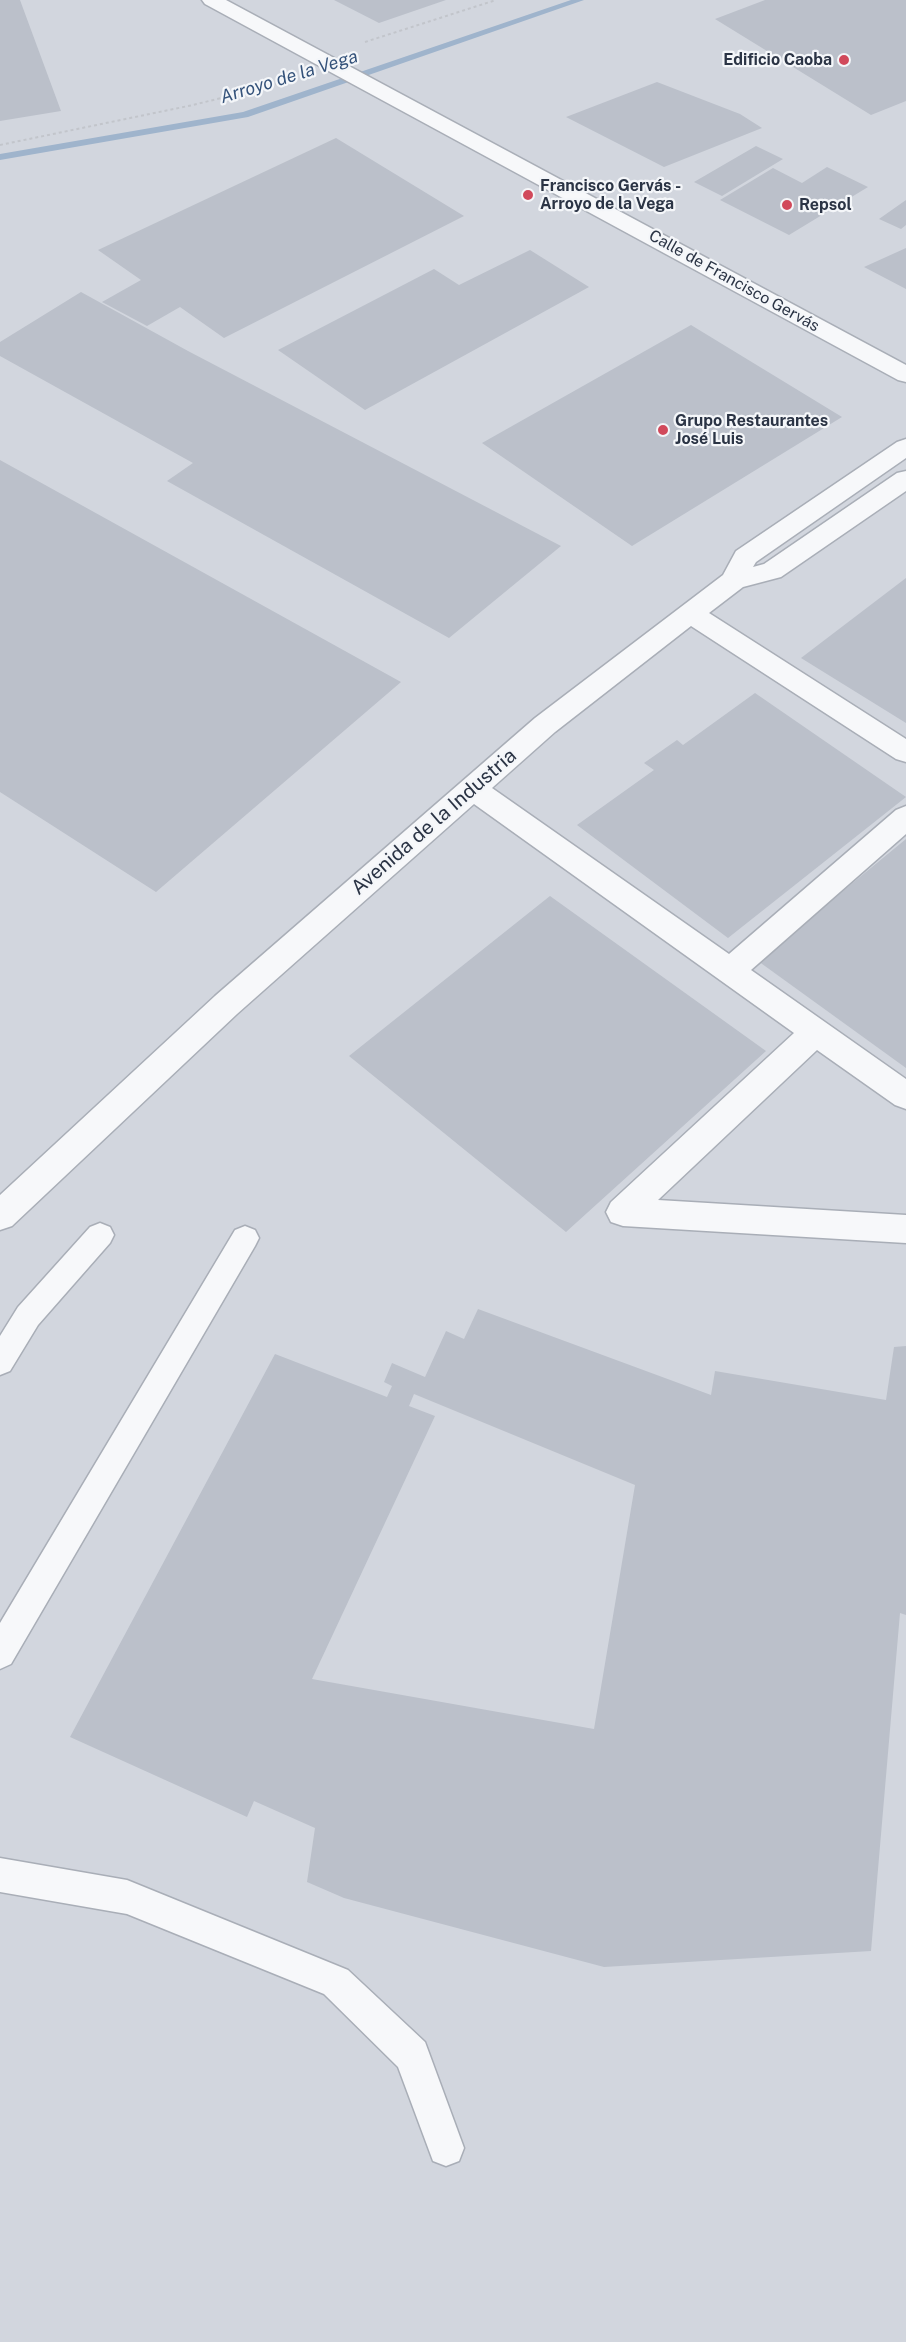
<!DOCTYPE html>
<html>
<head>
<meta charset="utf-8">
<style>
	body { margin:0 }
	canvas { display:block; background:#e4e7ec }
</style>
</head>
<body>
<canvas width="906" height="2342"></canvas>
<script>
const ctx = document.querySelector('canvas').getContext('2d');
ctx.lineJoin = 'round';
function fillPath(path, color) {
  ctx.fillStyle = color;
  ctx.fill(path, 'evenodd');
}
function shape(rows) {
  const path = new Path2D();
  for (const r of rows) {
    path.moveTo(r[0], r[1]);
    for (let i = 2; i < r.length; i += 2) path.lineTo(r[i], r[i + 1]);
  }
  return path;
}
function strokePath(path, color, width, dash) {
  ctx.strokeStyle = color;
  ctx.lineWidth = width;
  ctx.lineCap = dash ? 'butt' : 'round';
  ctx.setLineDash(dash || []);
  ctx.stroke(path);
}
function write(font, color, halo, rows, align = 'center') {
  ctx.font = font + ' "Public Sans",sans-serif';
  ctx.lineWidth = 4.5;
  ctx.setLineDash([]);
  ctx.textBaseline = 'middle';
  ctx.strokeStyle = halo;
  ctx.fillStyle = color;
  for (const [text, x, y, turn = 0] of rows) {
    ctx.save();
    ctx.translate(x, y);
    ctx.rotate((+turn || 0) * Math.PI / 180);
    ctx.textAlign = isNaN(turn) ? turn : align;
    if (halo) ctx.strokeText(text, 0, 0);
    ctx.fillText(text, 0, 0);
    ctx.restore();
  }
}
const built = shape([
	[0,0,906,0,906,2342,0,2342]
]);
const stream = shape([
	[571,0,584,0,248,117,0,160,0,154,243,112,571,0]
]);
const building = shape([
	[0,0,20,0,61,111,0,121],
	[334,0,446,0,379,23],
	[765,0,906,0,906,101,871,115,715,19],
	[657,82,740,114,762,128,664,167,566,117],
	[336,138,464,216,224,338,180,307,147,326,102,302,141,280,98,250],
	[756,146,783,159,722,196,694,182],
	[827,167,868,187,789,235,720,200,773,168,802,183],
	[906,200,906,225,901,229,879,219],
	[906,248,906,289,864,267],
	[530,250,589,287,365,410,278,350,434,269,459,285],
	[81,292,188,351,561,546,449,638,167,481,193,463,0,356,0,342],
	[691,325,842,417,632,546,482,443],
	[0,460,401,682,156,892,0,792],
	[906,578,906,723,801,658],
	[755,693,906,797,728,938,577,825,654,770,644,763,677,740,683,745],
	[906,839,906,1068,758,961],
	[550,896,766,1051,566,1232,349,1056],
	[478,1309,711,1395,715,1371,886,1400,894,1347,906,1346,906,1615,900,1613,871,1951,604,1967,344,1898,307,1882,315,1828,254,1801,247,1817,70,1737,275,1354,387,1397,392,1386,384,1382,392,1363,425,1377,446,1331,464,1339],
	[414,1394,635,1485,594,1729,312,1679,435,1416,409,1406]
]);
const path = shape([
	[365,42,496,0],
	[0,145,193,105,289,81]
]);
const service = shape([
	[100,1223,110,1227,114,1235,110,1243,38,1325,10,1371,0,1375,0,1336,18,1307,90,1227,100,1223],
	[245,1226,255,1230,259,1238,255,1246,11,1664,0,1669,0,1623,235,1230,245,1226],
	[0,1858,127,1880,348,1970,425,2042,464,2148,459,2161,446,2166,433,2161,398,2067,324,1994,127,1914,0,1892,0,1858]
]);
const minor = shape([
	[202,0,226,0,906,365,906,382,898,380,205,4,202,0],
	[906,439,906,458,756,562,753,567,764,564,897,473,906,471,906,491,781,577,743,587,709,613,906,739,906,762,896,759,691,626,555,732,492,788,729,954,896,810,906,806,906,834,751,970,906,1079,906,1109,895,1105,817,1050,658,1200,906,1215,906,1243,623,1226,611,1222,606,1212,611,1202,794,1033,474,804,237,1014,12,1226,0,1230,0,1195,215,996,535,718,723,575,736,551,897,442,906,439]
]);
const markers = [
	[844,60,6,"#d1495b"],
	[528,195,6,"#d1495b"],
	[787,205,6,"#d1495b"],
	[663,430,6,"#d1495b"]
];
const farPoinames = [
	["Edificio Caoba",832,60,"right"],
	["Francisco Gervás -",540,186],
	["Arroyo de la Vega",540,204],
	["Repsol",799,205],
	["Grupo Restaurantes",675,421],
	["José Luis",675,439]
];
const farStreetnames = [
	["Calle de Francisco Gervás",734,281,29]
];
const farWaternames = [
	["Arroyo de la Vega",289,77,-17]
];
const streetNames = [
	["Avenida de la Industria",434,822,-41]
];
fillPath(built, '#d2d6de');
fillPath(stream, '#9fb4cc');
fillPath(building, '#bbc0ca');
strokePath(service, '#a9aeb7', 3);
strokePath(minor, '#a9aeb7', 3);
strokePath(path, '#c2c5cb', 2, [3, 3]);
fillPath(service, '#f7f8fa');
fillPath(minor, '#f7f8fa');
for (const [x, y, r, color] of markers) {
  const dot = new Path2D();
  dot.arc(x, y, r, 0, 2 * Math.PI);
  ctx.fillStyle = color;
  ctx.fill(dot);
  strokePath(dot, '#f4f6f9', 2);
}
write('bold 16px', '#2b3445', '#f4f6f9', farPoinames, 'left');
write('16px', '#2b3445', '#f4f6f9', farStreetnames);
write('italic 18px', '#34527a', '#f4f6f9', farWaternames);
write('20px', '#2b3445', '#f4f6f9', streetNames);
</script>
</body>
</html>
